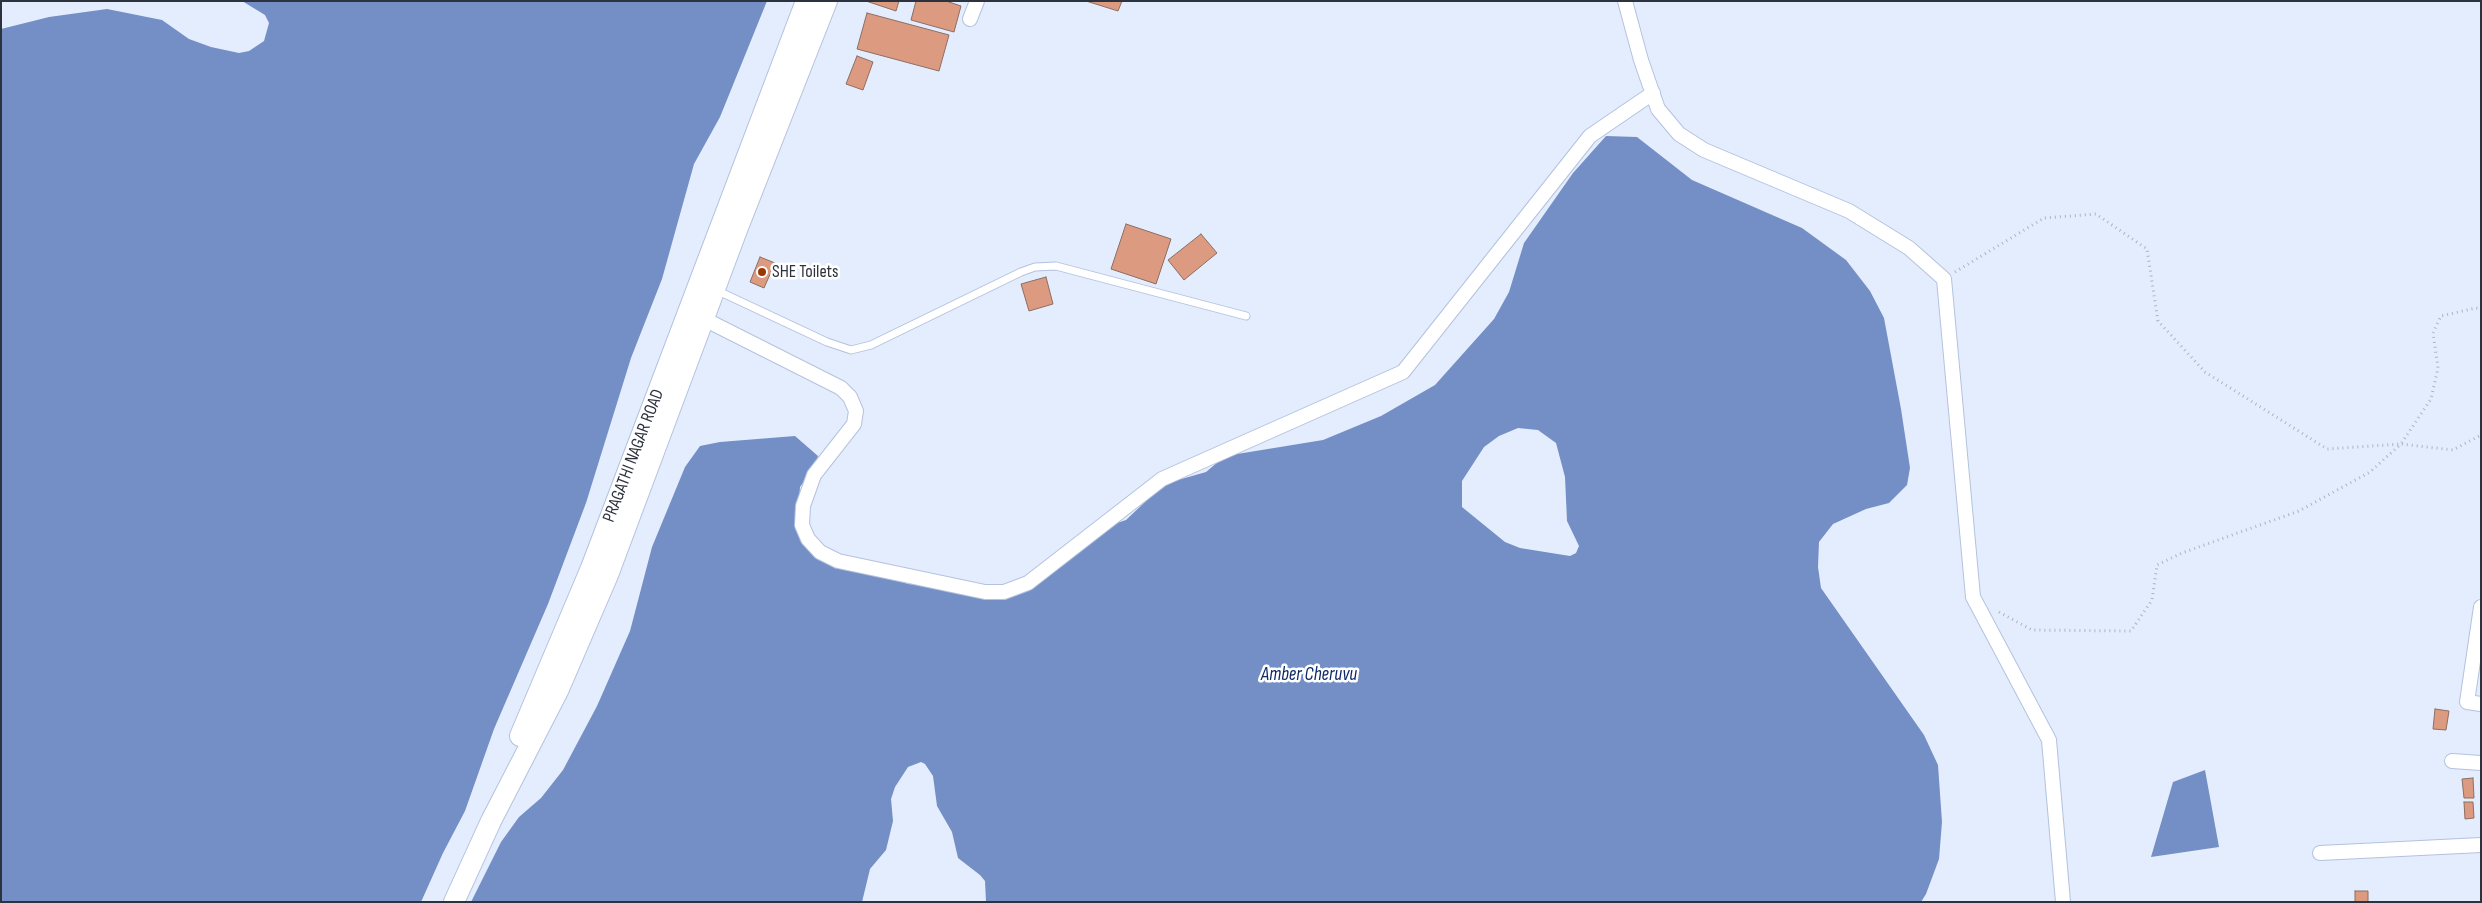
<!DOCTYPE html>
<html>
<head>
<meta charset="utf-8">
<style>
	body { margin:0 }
	#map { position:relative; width:2482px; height:903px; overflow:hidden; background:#e4edfe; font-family:"Sofia Sans Condensed",sans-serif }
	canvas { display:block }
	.frame { position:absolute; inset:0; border:2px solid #2d333e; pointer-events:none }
</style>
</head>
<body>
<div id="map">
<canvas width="2482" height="903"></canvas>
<div class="frame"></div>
</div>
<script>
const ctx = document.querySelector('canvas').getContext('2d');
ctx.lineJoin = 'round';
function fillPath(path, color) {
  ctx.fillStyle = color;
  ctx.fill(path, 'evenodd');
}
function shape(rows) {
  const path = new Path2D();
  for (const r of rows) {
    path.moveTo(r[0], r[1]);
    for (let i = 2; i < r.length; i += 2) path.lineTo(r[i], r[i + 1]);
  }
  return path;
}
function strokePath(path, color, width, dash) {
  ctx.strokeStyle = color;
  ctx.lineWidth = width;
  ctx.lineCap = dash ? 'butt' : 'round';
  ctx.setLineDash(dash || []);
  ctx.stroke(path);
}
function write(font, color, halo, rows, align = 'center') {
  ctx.font = font + ' "Sofia Sans Condensed",sans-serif';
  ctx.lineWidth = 5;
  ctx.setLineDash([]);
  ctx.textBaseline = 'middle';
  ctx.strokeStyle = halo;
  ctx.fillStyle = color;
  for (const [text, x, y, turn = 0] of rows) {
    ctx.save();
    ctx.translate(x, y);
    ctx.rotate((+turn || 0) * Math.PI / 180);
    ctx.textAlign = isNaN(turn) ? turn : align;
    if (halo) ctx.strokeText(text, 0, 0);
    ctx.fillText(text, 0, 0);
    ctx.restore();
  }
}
const water = shape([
	[242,1,767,1,720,117,694,164,662,279,631,358,586,503,548,604,494,729,465,811,443,853,421,902,1,902,1,29,49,17,107,9,162,20,189,39,211,47,239,53,249,51,264,41,269,23,265,15],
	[1606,136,1637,137,1692,180,1802,228,1846,260,1870,291,1884,318,1901,409,1910,468,1907,485,1889,503,1866,509,1833,524,1819,542,1818,567,1821,588,1924,735,1938,765,1942,822,1939,859,1926,894,1921,902,986,902,985,881,980,875,958,858,952,832,937,806,933,776,925,764,921,762,908,767,895,787,891,799,893,821,886,850,870,869,862,902,471,902,501,842,519,817,541,798,563,770,597,706,630,631,652,547,685,467,700,446,720,442,795,436,818,456,815,466,800,487,797,531,807,544,908,584,921,585,984,599,1025,591,1105,527,1126,520,1164,484,1206,472,1225,456,1323,440,1381,416,1435,385,1494,319,1509,292,1524,243,1573,173],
	[1518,428,1538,430,1556,443,1565,477,1567,521,1579,546,1576,553,1570,556,1520,548,1505,542,1462,507,1462,481,1484,447,1499,436],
	[2205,770,2219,847,2151,857,2173,782]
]);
const building = shape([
	[866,1,899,1,896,11,866,1],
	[916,1,946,1,961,6,954,32,911,20,916,1],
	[1086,1,1122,1,1118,11,1086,1],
	[867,13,949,35,939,71,857,49,867,13],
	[857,56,873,62,863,90,846,84,857,56],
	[1126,224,1171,239,1156,284,1111,269,1126,224],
	[1201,234,1217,253,1184,280,1168,260,1201,234],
	[760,257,775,263,764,288,750,282,760,257],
	[1046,277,1053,304,1029,311,1021,284,1046,277],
	[2435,709,2449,711,2446,730,2433,729,2435,709],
	[2473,778,2474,798,2464,798,2462,779,2473,778],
	[2464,802,2473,802,2474,818,2465,819,2464,802],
	[2355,891,2368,891,2368,902,2355,902,2355,891]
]);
const path = shape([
	[1955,272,2044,218,2096,214,2147,249,2158,321,2205,372,2327,449,2401,444,2431,399,2438,368,2433,333,2441,316,2476,308,2481,309],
	[1999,612,2032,630,2131,631,2152,600,2157,565,2182,553,2299,511,2370,472,2401,444,2453,450,2481,435]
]);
const service = shape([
	[716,290,827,342,851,350,871,345,1021,272,1035,267,1056,266,1246,316]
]);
const minor = shape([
	[1625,1,1641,60,1658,109,1679,134,1704,150,1849,211,1909,248,1944,279,1973,597,2049,740,2063,902],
	[970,19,977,1],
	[704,319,841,388,850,397,856,411,854,424,814,475,803,506,802,525,808,539,820,552,838,561,985,592,1004,592,1028,583,1162,479,1403,372,1590,136,1653,93],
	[2481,607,2467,702,2481,704],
	[2452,761,2481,763],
	[2320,853,2481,845]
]);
const secondary = shape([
	[520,736,591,568,806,1],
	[454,902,491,821,558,691,608,575,737,230,827,1]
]);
const markers = [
	[762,272,5,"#9b3700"]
];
const poiNames = [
	["SHE Toilets",772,272]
];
const streetNames = [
	["PRAGATHI NAGAR ROAD",634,456,-69]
];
const waterNames = [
	["Amber Cheruvu",1309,675]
];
fillPath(water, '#748fc5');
fillPath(building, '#dc9a81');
strokePath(building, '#8c6e62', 1);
strokePath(service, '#b4c2de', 9);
strokePath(minor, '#b4c2de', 16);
strokePath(secondary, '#b4c2de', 22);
strokePath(path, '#acb4c3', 3, [1, 4]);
strokePath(service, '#fff', 7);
strokePath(minor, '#fff', 14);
strokePath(secondary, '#fff', 20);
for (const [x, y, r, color] of markers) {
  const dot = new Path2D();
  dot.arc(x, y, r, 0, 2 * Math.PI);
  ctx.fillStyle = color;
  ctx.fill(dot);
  strokePath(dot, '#fff', 2);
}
write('18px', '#2d333e', '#fff', poiNames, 'left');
write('18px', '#2d333e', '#fff', streetNames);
write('italic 19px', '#0d2968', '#fff', waterNames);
</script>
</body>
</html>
